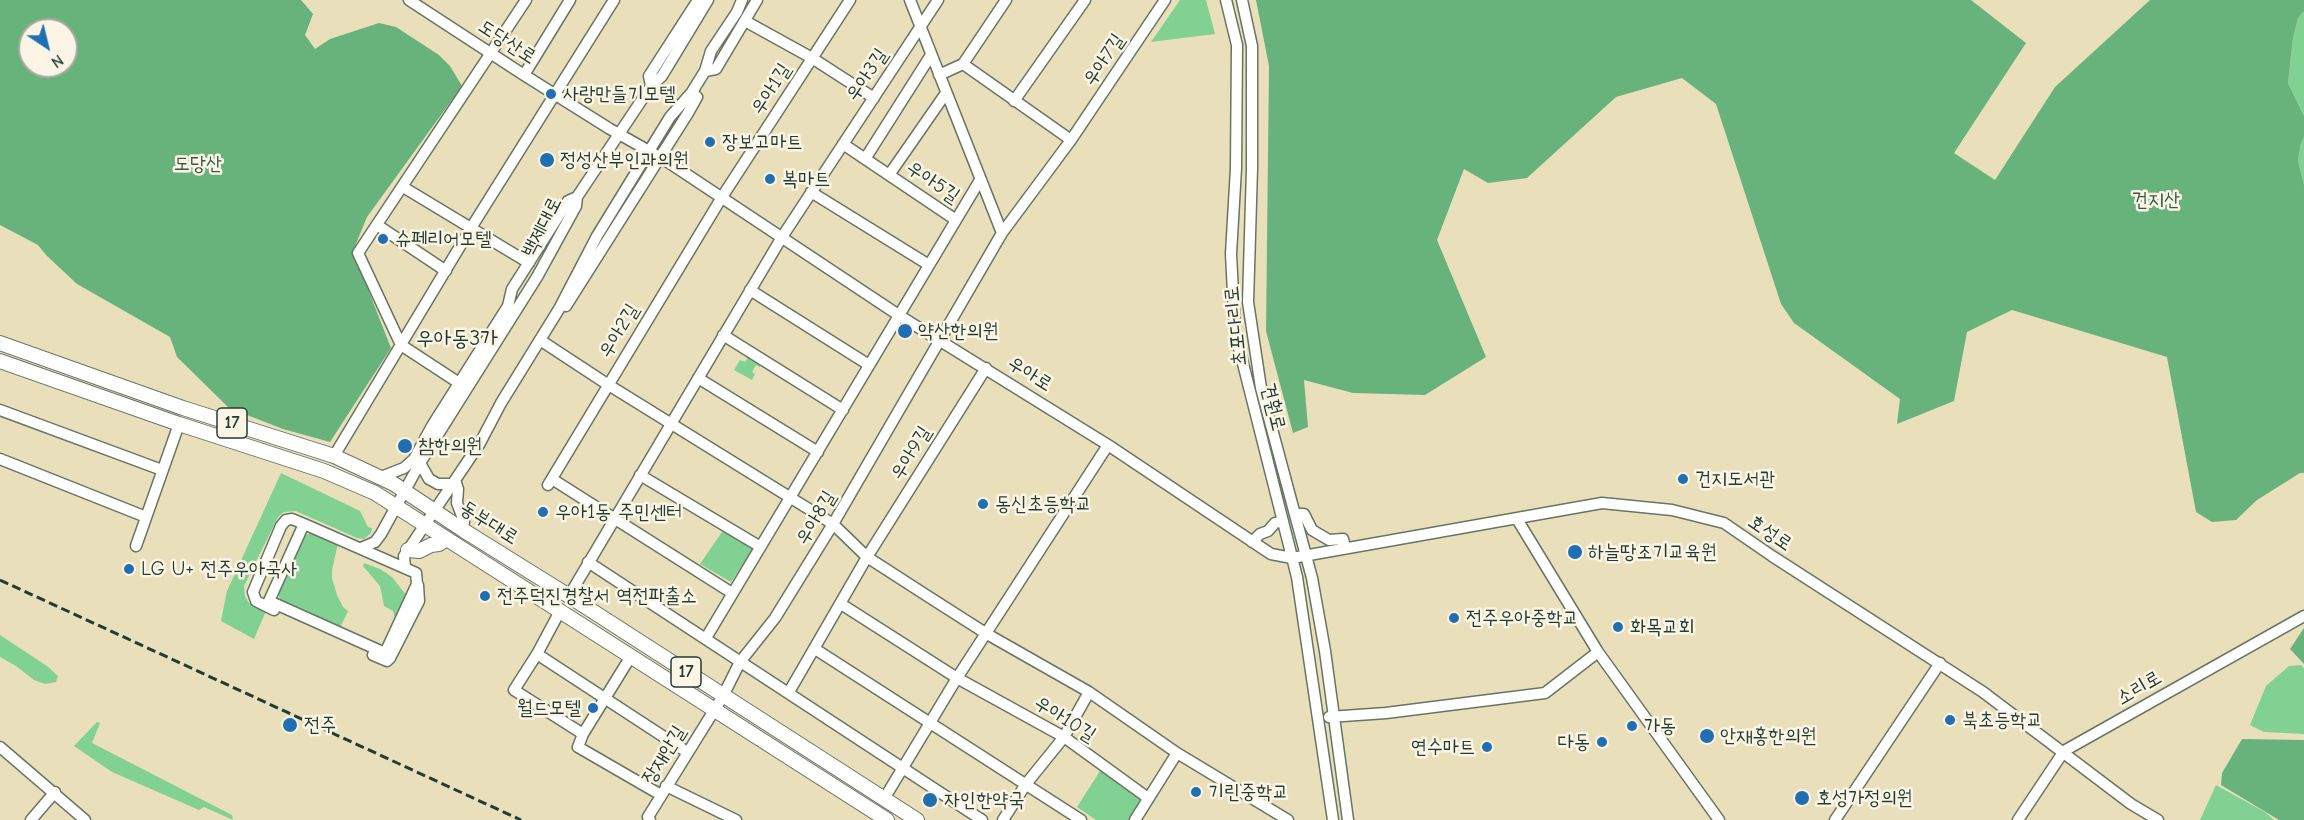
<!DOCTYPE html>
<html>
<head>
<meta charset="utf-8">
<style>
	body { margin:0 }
	#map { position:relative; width:2304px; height:820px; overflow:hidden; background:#eadfbb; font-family:"Comic Neue",sans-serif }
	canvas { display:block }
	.north { position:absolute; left:18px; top:18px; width:60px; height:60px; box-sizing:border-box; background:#fcf5e5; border:2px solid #a4ab9e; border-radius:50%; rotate:145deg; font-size:16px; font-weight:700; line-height:24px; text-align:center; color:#1f3d34 }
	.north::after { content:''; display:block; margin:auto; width:21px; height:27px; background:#1f6fb2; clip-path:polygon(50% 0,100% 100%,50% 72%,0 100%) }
</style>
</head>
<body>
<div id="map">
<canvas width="2304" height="820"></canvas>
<div class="north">N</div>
</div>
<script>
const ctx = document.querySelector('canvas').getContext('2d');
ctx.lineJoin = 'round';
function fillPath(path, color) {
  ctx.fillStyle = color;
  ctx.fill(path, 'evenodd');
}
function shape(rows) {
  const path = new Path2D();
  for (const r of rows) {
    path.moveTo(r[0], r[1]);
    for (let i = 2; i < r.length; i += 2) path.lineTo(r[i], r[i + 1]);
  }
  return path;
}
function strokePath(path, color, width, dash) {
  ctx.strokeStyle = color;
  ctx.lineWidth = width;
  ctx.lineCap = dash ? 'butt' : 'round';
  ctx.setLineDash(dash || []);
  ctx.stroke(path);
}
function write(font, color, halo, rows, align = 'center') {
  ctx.font = font + ' "Comic Neue","Poor Story",sans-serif';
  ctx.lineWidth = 5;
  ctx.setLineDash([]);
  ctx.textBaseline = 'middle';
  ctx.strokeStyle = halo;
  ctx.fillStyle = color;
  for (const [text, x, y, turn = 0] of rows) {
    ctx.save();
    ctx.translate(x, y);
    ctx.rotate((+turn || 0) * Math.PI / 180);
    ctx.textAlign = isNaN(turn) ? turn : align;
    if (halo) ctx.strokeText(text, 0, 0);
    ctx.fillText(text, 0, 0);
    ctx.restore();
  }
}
const green = shape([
	[1180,0,1206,0,1215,34,1151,42],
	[2304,11,2304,116,2288,83,2293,38,2298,18],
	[2304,137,2304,185,2298,160,2301,143],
	[748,357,761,365,760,367,756,365,752,372,755,374,752,380,734,370,740,360,745,362],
	[281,473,360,511,368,527,372,528,371,533,364,539,357,538,296,511,284,512,278,517,244,586,245,597,249,603,266,611,254,639,221,621,227,591],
	[724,529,754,548,731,582,700,564],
	[312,532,338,543,332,570,332,578,337,595,343,607,348,611,339,630,280,600,278,593,306,535],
	[364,563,380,569,392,577,406,595,396,623,393,611,384,606,380,586,363,566],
	[0,635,47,666,58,676,56,682,45,684,34,680,16,666,0,657],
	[2301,665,2304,668,2304,734,2264,732,2250,725,2266,686,2289,666],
	[97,722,100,723,92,743,232,815,233,820,204,807,199,810,112,772,74,746],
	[1100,771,1145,800,1132,820,1096,820,1077,807],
	[2216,785,2265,812,2274,820,2200,820]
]);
const forest = shape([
	[0,0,301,0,313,14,305,35,315,49,330,39,379,23,396,27,439,55,450,66,462,86,367,217,353,251,391,348,330,442,283,429,229,408,177,357,170,337,77,284,46,255,38,245,0,225],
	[30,30,66,30,66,66,30,66],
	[1256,0,1971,0,2026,43,1954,153,1995,180,2055,87,2150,0,2304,0,2304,11,2298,18,2293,38,2288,83,2304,116,2304,137,2301,143,2298,160,2304,185,2304,473,2300,473,2257,500,2236,520,2212,522,2196,512,2167,357,2012,310,1967,332,1954,401,1897,424,1900,399,1794,323,1781,304,1716,104,1682,78,1616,97,1527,178,1488,183,1464,169,1437,240,1486,357,1425,395,1353,393,1304,380,1308,427,1293,433,1266,331,1269,66],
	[2304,628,2304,664,2290,649],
	[2242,739,2304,740,2304,820,2279,820,2221,785,2222,773]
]);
const minor = shape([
	[409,0,524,75,610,129,665,160,900,316,1108,445,1271,554,1292,558,1602,503,1672,510,1724,523,1772,556,1983,692,2131,804,2158,820],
	[910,0,1002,233],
	[1226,0,1237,45,1236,168,1231,254,1235,332,1297,577,1333,820],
	[1242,0,1252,46,1252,168,1248,302,1261,388,1312,578,1325,651,1348,820],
	[745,21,812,58,874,98],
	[963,64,1006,0],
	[705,71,716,69,757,0],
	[524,75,570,0],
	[939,75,963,64,1071,140],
	[651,86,649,76,698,0],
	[1014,101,1085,0],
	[843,144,956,220],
	[865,159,931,55],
	[889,175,946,93],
	[403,187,529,263],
	[811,192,929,265],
	[377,225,446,271],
	[750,290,869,365],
	[566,306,688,113,697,97,692,92],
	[723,335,843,410],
	[540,340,607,384,833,524,867,557,929,597,987,634,1089,692,1177,753,1288,820],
	[698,378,818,452],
	[459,383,401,345,358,253,526,0],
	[0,410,162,470],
	[334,456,471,228,614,0],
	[0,459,146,517],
	[420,463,429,479,438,484,452,484],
	[640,475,759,546],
	[381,477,404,468,414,459,432,426,508,306,512,289,568,201,577,197],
	[552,479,732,593],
	[455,480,458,489,457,503,464,521,463,530],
	[548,485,722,197,850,0],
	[1296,514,1304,514,1312,530,1329,540,1343,539,1345,547],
	[1517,519,1598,652,1719,820],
	[304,524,416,573,417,584,385,653,269,601,304,524],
	[1252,542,1260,534,1268,531,1275,523,1283,521],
	[136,546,179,424],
	[361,548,375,542,381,534,420,463,537,277,576,206,577,197,651,86,662,76,708,0],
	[588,562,982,820],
	[405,567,404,556,408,550,480,443,501,403,559,309,597,236,670,117,692,92,705,71,711,51,737,12,742,0],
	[569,596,782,237,938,0],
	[841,604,957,678,1064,737,1148,798],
	[274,610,256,601,253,592,281,526,286,520,292,519,304,524],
	[560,611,537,654,514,690,583,734],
	[706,638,980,180],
	[815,649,1081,820],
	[537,654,687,752],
	[373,655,387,661,390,658,419,601,418,585],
	[631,656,583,734,578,747,661,795],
	[789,692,867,557,986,368],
	[1329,717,1386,713,1545,693,1598,652],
	[0,747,85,820],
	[666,786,736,820],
	[884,799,957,678,1108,445],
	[31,820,55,792],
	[650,820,648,817,723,696,740,662,775,618,833,524,1002,233,1071,140,1165,0],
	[1003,820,1026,784,1064,737,1089,692],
	[1135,820,1177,753],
	[1835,820,1940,663],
	[2018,820,2064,751,2304,616]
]);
const major = shape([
	[0,343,183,408,334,456,394,484,463,530,569,596,917,820],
	[0,361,179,424,324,471,375,493,887,820],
	[408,550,419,551,431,545,439,544,446,539]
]);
const rail = shape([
	[0,580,521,820]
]);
const markers = [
	[551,94,6,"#1f6fb2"],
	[710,142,6,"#1f6fb2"],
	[547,160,8,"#1f6fb2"],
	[770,179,6,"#1f6fb2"],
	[383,239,6,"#1f6fb2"],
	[905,331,8,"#1f6fb2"],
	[405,446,8,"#1f6fb2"],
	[1683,479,6,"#1f6fb2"],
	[983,504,6,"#1f6fb2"],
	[543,512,6,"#1f6fb2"],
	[1575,552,8,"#1f6fb2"],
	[129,569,6,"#1f6fb2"],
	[485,596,6,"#1f6fb2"],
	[1454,618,6,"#1f6fb2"],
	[1618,627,6,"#1f6fb2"],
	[593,708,6,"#1f6fb2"],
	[1950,720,6,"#1f6fb2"],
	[290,725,8,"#1f6fb2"],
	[1632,726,6,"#1f6fb2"],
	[1707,736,8,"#1f6fb2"],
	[1602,742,6,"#1f6fb2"],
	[1487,747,6,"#1f6fb2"],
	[1196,792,6,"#1f6fb2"],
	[1802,798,8,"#1f6fb2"],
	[930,800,8,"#1f6fb2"]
];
const shields = [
	[232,423,30],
	[686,672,30]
];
const shieldNames = [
	["17",232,423],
	["17",686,672]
];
const streetNames = [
	["도당산로",507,42,33],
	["우아7길",1104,60,-56],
	["우아3길",867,75,-56],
	["우아1길",771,89,-57],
	["우아5길",933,182,34],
	["백제대로",542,227,-63],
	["초포다리로",1236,326,-96],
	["우아2길",619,331,-59],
	["우아로",1030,374,32],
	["견훤로",1273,407,76],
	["우아9길",911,453,-58],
	["우아8길",816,518,-59],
	["동부대로",489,523,32],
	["호성로",1770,533,34],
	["소리로",2139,688,-30],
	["우아10길",1065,719,32],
	["장재안길",664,755,-58]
];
const poiNames = [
	["사랑만들기모텔",563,94],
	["장보고마트",722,142],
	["정성산부인과의원",560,160],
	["복마트",782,179],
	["슈페리어모텔",395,239],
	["약산한의원",918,331],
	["참한의원",418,446],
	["건지도서관",1695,479],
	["동신초등학교",995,504],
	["우아1동 주민센터",555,512],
	["하늘땅조기교육원",1588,552],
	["LG U+ 전주우아국사",141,569],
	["전주덕진경찰서 역전파출소",497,596],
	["전주우아중학교",1466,618],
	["화목교회",1630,627],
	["월드모텔",581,708,"right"],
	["북초등학교",1962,720],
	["전주",304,725],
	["가동",1644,726],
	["안재홍한의원",1720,736],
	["다동",1590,742,"right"],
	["연수마트",1475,747,"right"],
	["기린중학교",1208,792],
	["호성가정의원",1816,798],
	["자인한약국",944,800]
];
const parkNames = [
	["도당산",198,164],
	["건지산",2156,200]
];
const quarterNames = [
	["우아동3가",457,339]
];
fillPath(green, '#81d192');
fillPath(forest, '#68b37c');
strokePath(minor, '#667663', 13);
strokePath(major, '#667663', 16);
strokePath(minor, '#fff', 10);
strokePath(major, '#fff', 14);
strokePath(rail, '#1f3d34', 3, [9, 4.5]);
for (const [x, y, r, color] of markers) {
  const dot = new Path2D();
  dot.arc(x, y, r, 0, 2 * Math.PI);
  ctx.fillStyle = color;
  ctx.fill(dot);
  strokePath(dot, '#fcf5e5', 2);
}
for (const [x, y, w] of shields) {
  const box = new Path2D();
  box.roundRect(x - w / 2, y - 15, w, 30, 4.5);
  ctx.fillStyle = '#fcf5e5';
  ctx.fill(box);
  strokePath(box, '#1f3d34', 1.5);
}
write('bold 18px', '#1f3d34', null, shieldNames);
write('20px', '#1f3d34', '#fcf5e5', streetNames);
write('20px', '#1f3d34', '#fcf5e5', poiNames, 'left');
write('20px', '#335b47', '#fcf5e5', parkNames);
write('22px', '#1f3d34', '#fcf5e5', quarterNames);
</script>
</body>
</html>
